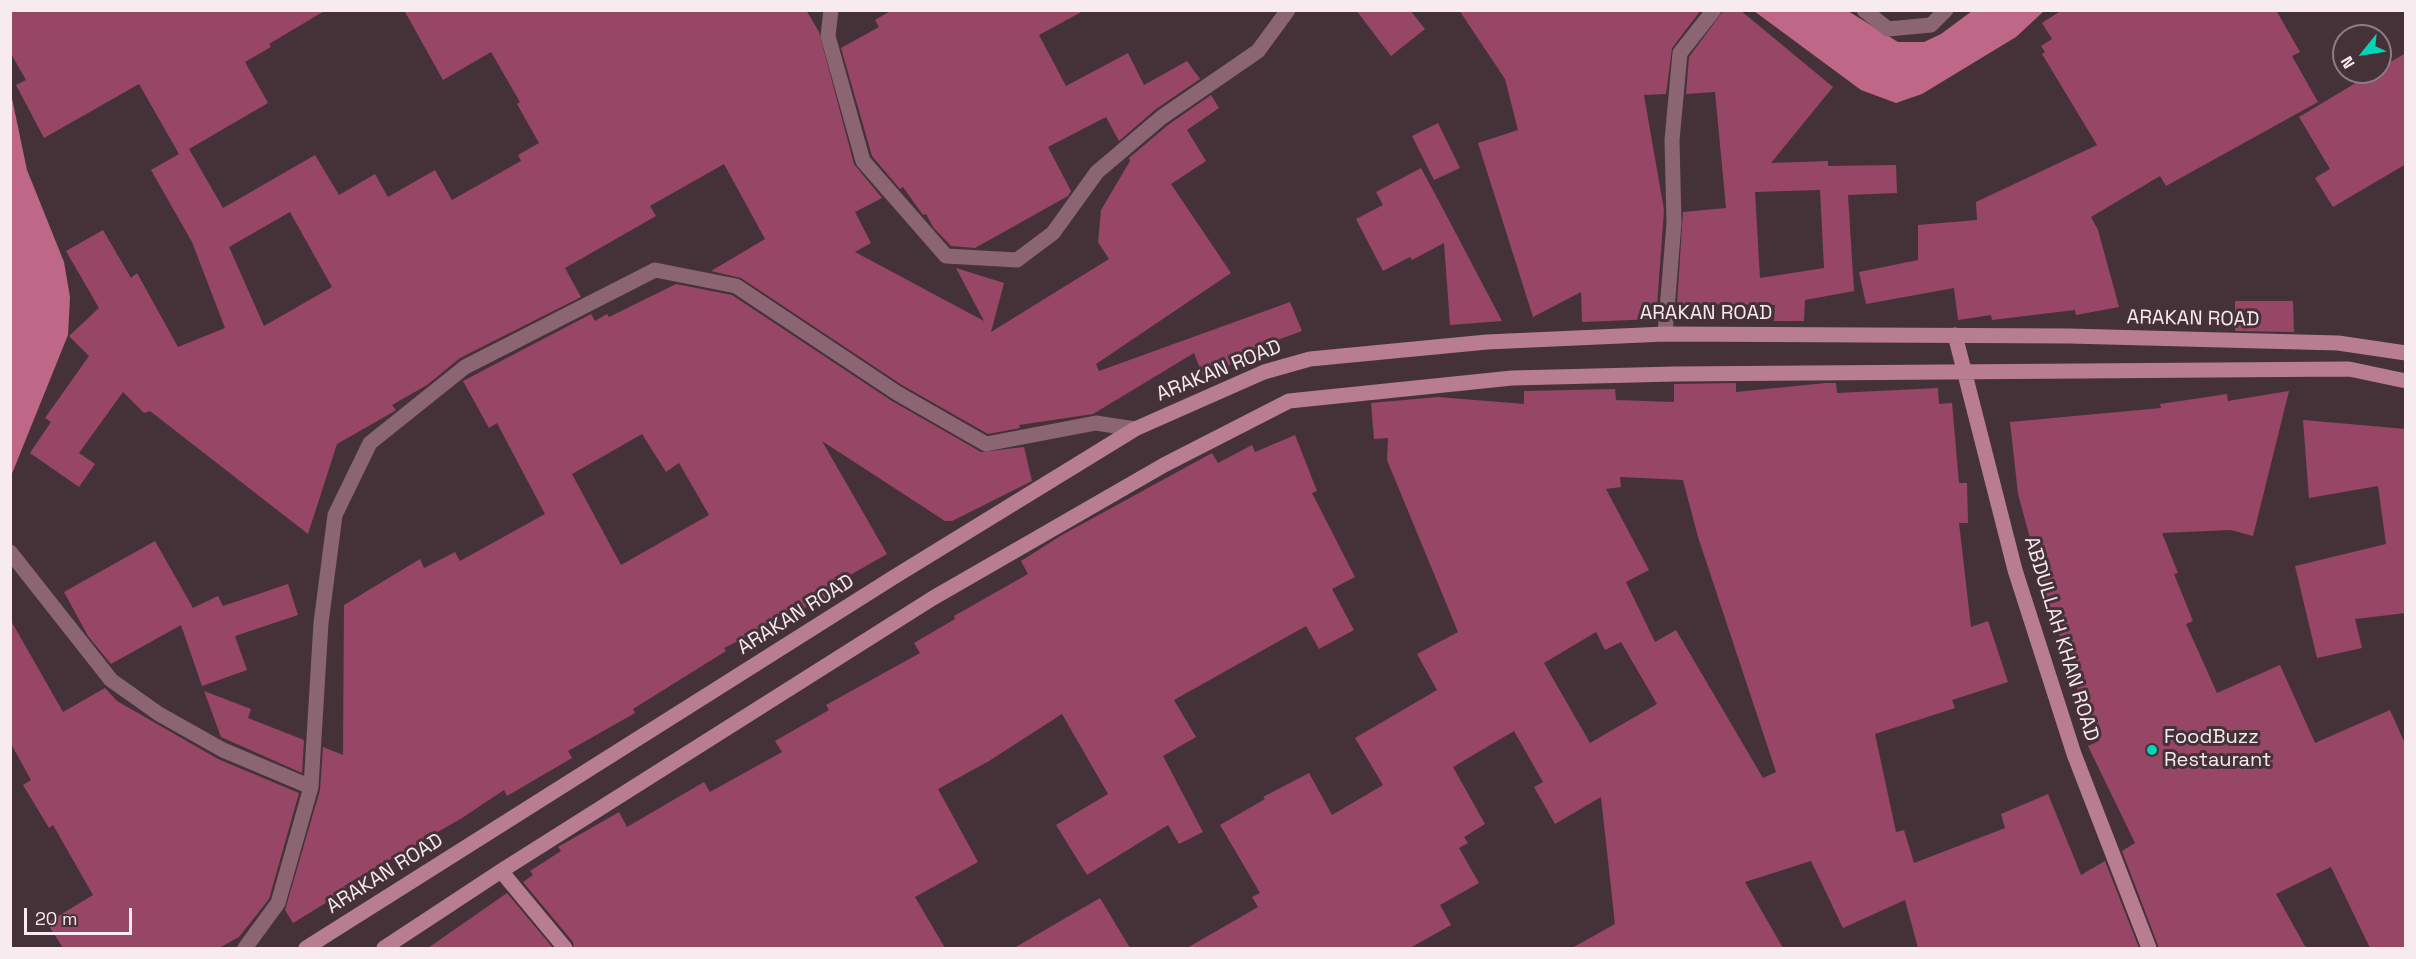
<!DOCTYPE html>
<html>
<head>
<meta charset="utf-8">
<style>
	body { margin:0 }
	#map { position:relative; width:2416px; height:959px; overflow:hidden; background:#453238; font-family:"Space Grotesk",sans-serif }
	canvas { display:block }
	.frame { position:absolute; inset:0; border:12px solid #f8ebef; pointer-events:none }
	.north { position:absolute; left:2332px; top:24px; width:60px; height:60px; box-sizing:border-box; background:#453238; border:2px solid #8d7c81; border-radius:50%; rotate:240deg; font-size:16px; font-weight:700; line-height:24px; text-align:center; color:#f8ebef }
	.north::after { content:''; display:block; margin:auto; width:21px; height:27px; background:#00d5b7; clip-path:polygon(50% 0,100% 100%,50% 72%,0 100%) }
	.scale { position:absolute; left:24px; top:908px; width:108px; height:27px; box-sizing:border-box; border:3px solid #f8ebef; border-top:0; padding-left:8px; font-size:18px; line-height:21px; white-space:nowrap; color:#f8ebef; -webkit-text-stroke:4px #453238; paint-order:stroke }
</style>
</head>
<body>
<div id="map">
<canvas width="2416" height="959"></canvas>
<div class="frame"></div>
<div class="north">N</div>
<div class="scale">20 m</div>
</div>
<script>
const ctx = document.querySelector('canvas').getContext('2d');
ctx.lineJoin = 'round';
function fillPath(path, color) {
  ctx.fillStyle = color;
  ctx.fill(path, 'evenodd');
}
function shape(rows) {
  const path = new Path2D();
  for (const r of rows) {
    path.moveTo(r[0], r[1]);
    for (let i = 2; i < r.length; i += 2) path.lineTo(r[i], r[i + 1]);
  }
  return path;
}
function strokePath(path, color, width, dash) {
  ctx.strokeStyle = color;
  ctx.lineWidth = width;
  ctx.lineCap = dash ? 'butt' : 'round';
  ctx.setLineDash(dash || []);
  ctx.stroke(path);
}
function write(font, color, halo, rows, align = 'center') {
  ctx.font = font + ' "Space Grotesk",sans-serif';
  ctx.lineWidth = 6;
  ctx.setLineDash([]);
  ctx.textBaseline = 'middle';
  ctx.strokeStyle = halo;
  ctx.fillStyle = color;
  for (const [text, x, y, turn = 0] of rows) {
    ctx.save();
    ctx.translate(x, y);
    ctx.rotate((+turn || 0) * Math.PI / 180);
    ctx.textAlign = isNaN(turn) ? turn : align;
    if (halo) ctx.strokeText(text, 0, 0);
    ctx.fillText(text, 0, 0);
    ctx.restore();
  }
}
const water = shape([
	[1754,11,1848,11,1898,42,1924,42,1941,34,1972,11,2044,11,2016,37,1922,94,1896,103,1861,90],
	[10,89,27,170,64,262,70,297,68,335,11,476]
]);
const building = shape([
	[10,10,326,10,269,44,271,47,245,62,268,103,189,149,223,208,315,155,339,195,375,174,388,197,435,170,452,200,521,161,518,155,539,143,517,104,520,102,491,52,443,80,404,10,806,10,819,32,854,164,882,198,855,212,871,243,855,252,984,321,956,268,1004,283,991,332,1109,259,1098,242,1101,210,1130,161,1129,158,1168,125,1211,95,1219,108,1187,130,1206,161,1171,184,1231,273,1096,364,1099,371,1290,302,1302,331,1250,350,1253,355,1203,376,1194,353,1093,414,1019,425,1020,428,988,434,902,385,741,278,711,271,765,239,724,164,650,206,656,216,565,268,581,297,460,358,427,385,392,405,396,410,393,412,337,444,308,534,150,411,144,413,123,392,79,453,95,464,79,487,30,453,51,422,45,418,89,356,69,336,99,308,66,251,103,230,131,278,137,273,178,347,225,328,192,242,151,170,179,154,139,84,44,138,16,85,26,80,10,52],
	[290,212,332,287,264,326,229,247],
	[892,10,1085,10,1039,35,1066,86,1128,53,1144,85,1187,61,1200,79,1156,109,1119,141,1106,117,1048,147,1071,191,1068,196,975,248,951,246,933,227,926,214,923,215,903,187,900,189,872,156,841,48,879,27,875,20],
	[1356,10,1410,10,1425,29,1391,56],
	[1459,10,1701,10,1672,48,1666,94,1644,95,1664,210,1656,319,1582,322,1581,292,1533,317,1478,143,1518,130,1505,79],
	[1724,10,1740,10,1833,87,1771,163,1828,161,1828,166,1896,165,1897,193,1848,195,1854,291,1805,300,1804,321,1774,321,1775,305,1677,304,1683,212,1726,208,1715,92,1686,94,1689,57],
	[1820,190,1824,268,1760,278,1755,192],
	[2062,10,2276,10,2300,52,2292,56,2318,102,2166,186,2160,176,2091,217,2098,230,2119,307,2076,315,2075,310,1992,320,1991,315,1958,320,1954,288,1866,304,1859,272,1918,260,1918,225,1977,220,1976,202,2097,145,2042,54,2045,52,2041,46,2052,39,2042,23],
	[2406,53,2406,164,2333,207,2315,178,2330,169,2299,117,2374,72,2380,72,2380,68],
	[1438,123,1460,168,1434,180,1412,136],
	[1421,168,1442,207,1502,321,1450,325,1444,243,1412,260,1410,257,1383,271,1356,219,1383,205,1376,192],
	[676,284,732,295,892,401,981,452,1024,447,1032,481,952,521,945,521,822,441,887,554,824,590,827,597,724,648,726,651,633,709,635,713,568,751,572,758,507,796,504,790,462,818,344,886,347,890,293,923,285,910,320,790,323,747,343,755,344,605,420,559,424,568,455,552,460,561,545,514,497,423,489,428,463,381,591,314,595,321,607,314,609,317],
	[642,434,666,472,679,463,709,515,621,565,572,474],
	[2235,301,2293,301,2294,332,2235,331],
	[1736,383,1736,392,1826,383,1836,383,1837,393,1938,388,1939,404,1952,403,1959,483,1967,483,1968,523,1959,523,1971,627,1988,621,2008,682,1952,700,1955,708,1875,734,1896,832,1904,830,1914,863,2005,828,2001,814,2048,794,2081,875,2105,861,2139,948,1918,948,1905,900,1843,928,1811,861,1745,882,1783,948,1572,948,1615,924,1601,797,1555,824,1534,787,1543,782,1514,731,1453,767,1485,824,1464,837,1468,843,1459,848,1479,883,1440,905,1451,925,1410,948,1187,948,1258,907,1252,897,1260,893,1220,825,1265,799,1263,797,1309,773,1332,815,1383,785,1355,738,1437,690,1417,654,1458,632,1387,460,1388,438,1374,439,1371,403,1438,397,1524,404,1524,391,1615,389,1616,400,1674,402,1674,384],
	[1620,477,1683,480,1698,537,1776,772,1763,778,1676,630,1655,642,1626,582,1649,570,1606,489,1621,487],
	[1596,632,1605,650,1621,642,1657,704,1590,743,1544,663],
	[2289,391,2253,536,2231,530,2162,533,2178,573,2174,574,2193,621,2186,624,2217,693,2280,665,2315,743,2390,710,2406,746,2406,948,2370,948,2331,867,2276,894,2306,948,2159,948,2122,851,2135,843,2088,746,2099,741,2072,676,2076,675,2053,620,2035,564,2037,564,2018,494,2010,422,2161,408,2160,404,2227,394,2228,401],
	[2303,420,2406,429,2406,613,2355,619,2362,648,2317,658,2295,566,2386,544,2378,486,2309,498],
	[1295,435,1317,491,1312,493,1355,577,1332,589,1354,630,1319,649,1306,626,1174,700,1196,737,1163,756,1203,832,1179,844,1168,825,1087,875,1056,825,1108,794,1062,714,989,761,938,789,978,862,915,897,945,948,574,948,573,942,523,882,533,875,530,871,561,851,558,847,619,812,627,827,704,782,710,792,782,752,775,741,829,710,826,705,920,653,914,643,955,619,954,616,1028,574,1021,561,1062,535,1212,453,1218,463,1252,445,1255,452],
	[155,541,193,608,218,596,223,606,288,584,298,615,235,636,247,670,202,686,181,625,111,664,88,636,64,592],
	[10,619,63,712,105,688,117,701,218,759,299,793,269,899,239,937,219,948,63,948,47,923,93,895,53,825,49,828,23,785,31,780,10,742],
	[204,691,251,709,248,718,304,740,302,773,221,737],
	[507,893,553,948,428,948],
	[1100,898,1130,948,1014,948]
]);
const street = shape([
	[831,10,828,36,863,161,946,256,1017,260,1053,233,1097,172,1162,117,1258,51,1288,10],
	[1864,10,1888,29,1931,25,1946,10],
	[1665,334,1674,223,1672,140,1680,53,1714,10],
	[10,552,111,680,159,714,223,750,311,787],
	[245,948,278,903,311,787,321,623,335,515,370,443,465,367,655,270,736,286,897,393,986,444,1096,423,1135,429]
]);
const secondary = shape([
	[1955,335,2015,570,2074,754,2149,948],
	[501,871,565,948],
	[306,948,894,577,1135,429,1264,372,1310,359,1487,342,1665,334,2069,336,2338,343,2406,353],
	[384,948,501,871,933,598,1164,465,1289,401,1512,378,1675,374,2349,369,2406,381]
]);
const markers = [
	[2152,750,6,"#00d5b7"]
];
const streetNames = [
	["ARAKAN ROAD",1706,314],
	["ARAKAN ROAD",2193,319,1],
	["ARAKAN ROAD",1219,371,-22],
	["ARAKAN ROAD",796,615,-32],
	["ABDULLAH KHAN ROAD",2061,639,73],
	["ARAKAN ROAD",385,874,-32]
];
const poiNames = [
	["FoodBuzz",2164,738],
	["Restaurant",2164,761]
];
fillPath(water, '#be6787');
fillPath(building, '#984665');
strokePath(street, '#8b6571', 15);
strokePath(secondary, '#b97d91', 15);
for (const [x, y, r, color] of markers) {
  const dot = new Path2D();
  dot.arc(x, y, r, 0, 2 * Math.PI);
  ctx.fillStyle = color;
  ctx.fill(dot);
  strokePath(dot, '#453238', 2);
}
write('20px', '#f8ebef', '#453238', streetNames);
write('20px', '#f8ebef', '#453238', poiNames, 'left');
</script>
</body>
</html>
